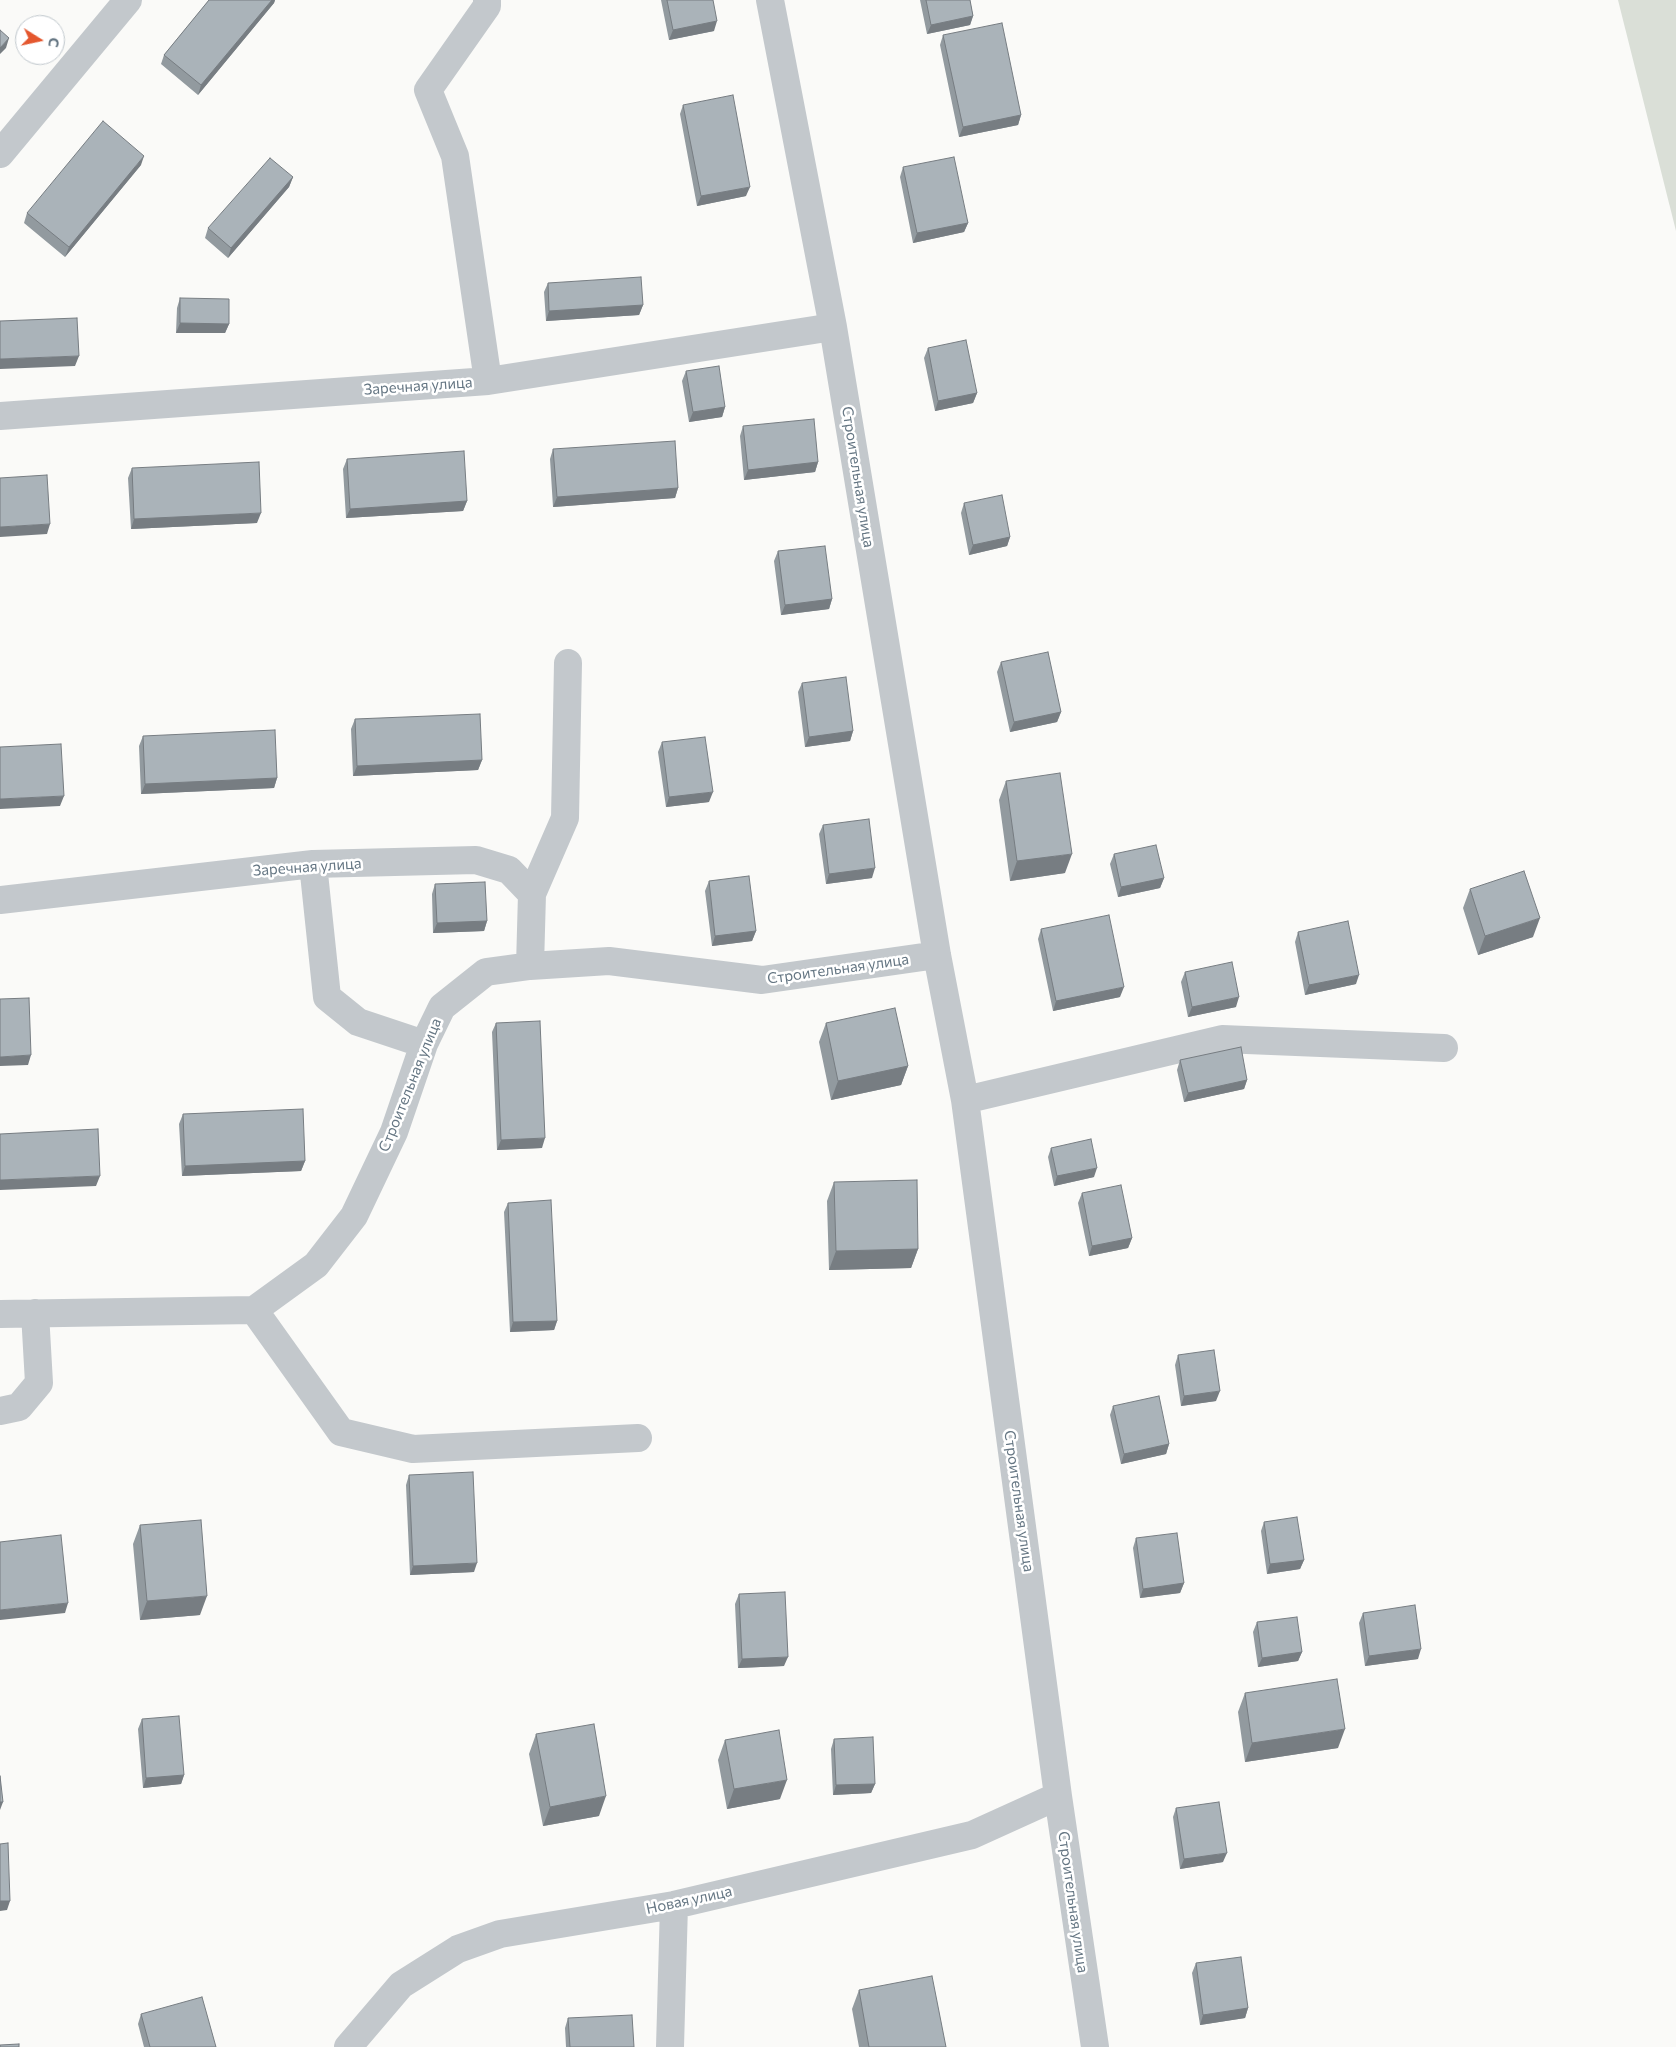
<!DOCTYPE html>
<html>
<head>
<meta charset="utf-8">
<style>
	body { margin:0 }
	#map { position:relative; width:1676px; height:2047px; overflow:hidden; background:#fafaf8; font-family:Commissioner,sans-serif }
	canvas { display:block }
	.north { position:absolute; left:15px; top:15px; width:50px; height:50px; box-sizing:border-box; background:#fff; border:1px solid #c1c8cd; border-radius:50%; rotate:100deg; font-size:14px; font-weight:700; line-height:20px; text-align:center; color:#657683 }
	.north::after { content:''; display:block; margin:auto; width:18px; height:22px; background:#e4572e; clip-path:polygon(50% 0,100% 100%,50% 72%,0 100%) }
</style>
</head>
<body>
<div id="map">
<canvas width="1676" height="2047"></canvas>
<div class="north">С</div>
</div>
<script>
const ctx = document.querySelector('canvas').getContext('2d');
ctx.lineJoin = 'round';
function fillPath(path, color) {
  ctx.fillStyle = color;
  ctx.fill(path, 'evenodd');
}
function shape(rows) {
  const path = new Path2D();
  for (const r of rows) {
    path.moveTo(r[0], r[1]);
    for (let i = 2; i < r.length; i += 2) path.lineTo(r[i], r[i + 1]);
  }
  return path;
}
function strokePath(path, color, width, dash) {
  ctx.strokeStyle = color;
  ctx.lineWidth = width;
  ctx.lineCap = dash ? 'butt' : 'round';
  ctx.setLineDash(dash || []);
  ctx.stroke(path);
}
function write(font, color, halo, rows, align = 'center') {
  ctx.font = font + ' Commissioner,sans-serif';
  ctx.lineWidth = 5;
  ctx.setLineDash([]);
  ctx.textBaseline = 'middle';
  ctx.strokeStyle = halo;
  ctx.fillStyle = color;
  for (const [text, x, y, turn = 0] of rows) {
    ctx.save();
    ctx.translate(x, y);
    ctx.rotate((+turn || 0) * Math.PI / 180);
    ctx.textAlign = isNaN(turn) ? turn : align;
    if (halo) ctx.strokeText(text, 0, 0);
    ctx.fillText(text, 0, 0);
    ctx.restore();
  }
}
const green = shape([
	[1618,0,1676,0,1676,231]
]);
const minor = shape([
	[487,0,487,6,428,90,455,156,488,381],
	[770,0,833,327,937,955,965,1100,1058,1796,1095,2047],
	[0,154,128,0],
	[0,416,488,381,833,327],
	[313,864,327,997,358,1022,424,1044],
	[532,894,565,818,568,663],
	[0,900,313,864,476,860,509,870,532,894,530,966],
	[965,1100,1222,1039,1444,1048],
	[254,1310,341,1432,413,1449,638,1438],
	[0,1314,254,1310,316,1265,354,1216,394,1132,424,1044,442,1007,486,972,530,966,609,961,762,980,937,955],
	[0,1411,19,1407,39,1383,35,1313],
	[348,2047,401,1985,458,1949,500,1934,674,1905,972,1835,1058,1796],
	[670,2047,674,1905]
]);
const wall = shape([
	[209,0,275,0,274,3,198,95,161,64,164,55],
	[661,0,713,0,714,31,669,40],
	[920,0,970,0,973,16,970,25,927,34],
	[943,35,1021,115,1018,125,959,137,940,45],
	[683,105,746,196,697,206,680,114],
	[141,165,65,257,24,223,27,213],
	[903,167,968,223,964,232,913,243,900,177],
	[293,177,289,187,228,258,205,238,208,228],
	[548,283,643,305,639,315,546,321,544,292],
	[180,298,229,324,225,333,176,333,177,308],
	[928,348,977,393,973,403,935,411,924,358],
	[686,371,725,407,722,417,689,422,682,381],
	[743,426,818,462,815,472,744,480,740,436],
	[553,449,678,488,675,498,553,507,550,459],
	[347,459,467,501,463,511,346,518,343,469],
	[132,468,257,523,131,529,128,478],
	[964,503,1010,537,1007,546,969,555,961,513],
	[778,551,832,599,829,609,781,615,774,561],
	[1001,662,1061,712,1057,722,1010,732,997,672],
	[802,683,853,731,850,741,805,747,798,692],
	[355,719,482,760,478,770,353,776,351,729],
	[143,736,277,778,274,788,141,794,139,746],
	[662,742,709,802,666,807,658,752],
	[1006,781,1065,873,1010,881,999,800],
	[823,825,872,878,826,884,819,834],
	[1114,854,1164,878,1160,888,1118,897,1110,864],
	[709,881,756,931,752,941,712,946,705,891],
	[435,884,487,921,484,931,433,933,432,894],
	[1470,889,1533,937,1478,955,1463,908],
	[1041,929,1120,997,1053,1011,1038,939],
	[1298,932,1356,984,1305,995,1295,942],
	[1185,972,1236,1007,1188,1017,1181,982],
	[496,1023,542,1148,497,1150,492,1032],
	[826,1023,908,1066,901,1085,831,1100,819,1042],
	[1180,1060,1247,1080,1244,1089,1184,1102,1177,1070],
	[183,1114,305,1161,301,1171,182,1176,179,1124],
	[1051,1148,1094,1177,1054,1186,1048,1157],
	[834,1182,918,1249,911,1268,829,1270,827,1201],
	[1082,1193,1132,1238,1128,1248,1089,1256,1078,1203],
	[508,1203,557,1321,554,1330,510,1332,504,1212],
	[1178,1355,1216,1401,1181,1406,1175,1365],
	[1113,1406,1169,1444,1166,1454,1121,1464,1110,1415],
	[409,1475,474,1572,410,1575,406,1485],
	[1264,1522,1304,1560,1300,1569,1267,1574,1261,1531],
	[140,1525,200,1615,140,1620,133,1544],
	[1136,1538,1184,1583,1180,1593,1140,1598,1133,1548],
	[739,1594,784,1666,738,1668,735,1604],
	[1363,1613,1418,1659,1365,1666,1359,1623],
	[1257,1622,1302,1652,1298,1661,1258,1667,1253,1632],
	[1245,1693,1338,1748,1245,1762,1238,1712],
	[142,1719,184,1775,181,1784,143,1788,138,1729],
	[536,1734,599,1816,543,1826,529,1754],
	[834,1739,875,1784,871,1793,833,1795,831,1749],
	[725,1740,780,1799,727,1809,718,1760],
	[1176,1808,1223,1862,1180,1869,1173,1817],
	[1196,1963,1248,2008,1245,2018,1200,2025,1192,1973],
	[859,1990,946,2047,859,2047,852,2009],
	[141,2014,216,2047,144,2047,138,2024],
	[568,2018,634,2047,566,2047,565,2028]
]);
const shadedWall = shape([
	[272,0,275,0,274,3,198,95,201,85],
	[973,16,970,25,927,34,931,25],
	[717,21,714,31,669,40,673,30],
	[9,38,6,48,0,54,0,48],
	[1021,115,1018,125,959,137,963,127],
	[144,156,141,165,65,257,69,247],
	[293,177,289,187,228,258,231,248],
	[750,187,746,196,697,206,701,196],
	[968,223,964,232,913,243,917,233],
	[643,305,639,315,546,321,549,311],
	[180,323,229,324,225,333,176,333],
	[79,356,75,366,0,369,0,359],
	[977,393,973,403,935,411,938,401],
	[725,407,722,417,689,422,693,412],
	[818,462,815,472,744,480,748,470],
	[678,488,675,498,553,507,557,497],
	[467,501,463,511,346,518,350,509],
	[261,513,257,523,131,529,134,519],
	[50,524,47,534,0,537,0,527],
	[1010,537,1007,546,969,555,973,545],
	[832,599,829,609,781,615,785,605],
	[1061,712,1057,722,1010,732,1014,722],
	[853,731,850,741,805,747,809,737],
	[482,760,478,770,353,776,357,766],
	[277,778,274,788,141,794,145,784],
	[713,792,709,802,666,807,669,797],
	[64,796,60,806,0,809,0,799],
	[1072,854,1065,873,1010,881,1017,861],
	[875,868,872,878,826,884,829,874],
	[1164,878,1160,888,1118,897,1121,887],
	[1540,918,1533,937,1478,955,1485,936],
	[487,921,484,931,433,933,437,923],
	[756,931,752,941,712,946,715,936],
	[1359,975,1356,984,1305,995,1309,985],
	[1124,987,1120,997,1053,1011,1056,1001],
	[1239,997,1236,1007,1188,1017,1192,1007],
	[31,1055,28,1065,0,1066,0,1057],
	[908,1066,901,1085,831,1100,838,1081],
	[1247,1080,1244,1089,1184,1102,1188,1093],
	[545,1138,542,1148,497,1150,501,1140],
	[305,1161,301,1171,182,1176,185,1166],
	[1097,1168,1094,1177,1054,1186,1057,1176],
	[100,1176,96,1186,0,1190,0,1180],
	[1132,1238,1128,1248,1089,1256,1092,1246],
	[918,1249,911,1268,829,1270,836,1251],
	[557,1321,554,1330,510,1332,513,1322],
	[1220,1391,1216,1401,1181,1406,1184,1396],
	[1169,1444,1166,1454,1121,1464,1124,1454],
	[1304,1560,1300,1569,1267,1574,1270,1564],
	[477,1563,474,1572,410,1575,413,1566],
	[1184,1583,1180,1593,1140,1598,1143,1589],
	[207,1596,200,1615,140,1620,147,1601],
	[68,1603,65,1613,0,1620,0,1610],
	[1421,1649,1418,1659,1365,1666,1369,1656],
	[1302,1652,1298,1661,1258,1667,1262,1658],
	[788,1657,784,1666,738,1668,742,1659],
	[1345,1729,1338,1748,1245,1762,1252,1743],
	[184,1775,181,1784,143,1788,146,1778],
	[787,1780,780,1799,727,1809,734,1789],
	[875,1784,871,1793,833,1795,836,1785],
	[606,1796,599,1816,543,1826,550,1807],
	[0,1802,3,1802,0,1810],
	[1227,1853,1223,1862,1180,1869,1184,1859],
	[0,1901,10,1901,7,1910,0,1911],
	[1248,2008,1245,2018,1200,2025,1203,2015]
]);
const building = shape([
	[209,0,272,0,201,85,164,55,209,0],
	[667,0,713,0,717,21,673,30,667,0],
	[926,0,970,0,973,16,931,25,926,0],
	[1002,23,1021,115,963,127,943,35,1002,23],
	[0,30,9,38,0,48,0,30],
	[733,95,750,187,701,196,683,105,733,95],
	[103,121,144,156,69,247,27,213,103,121],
	[954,157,968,223,917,233,903,167,954,157],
	[270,158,293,177,231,248,208,228,270,158],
	[641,277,643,305,549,311,548,283,641,277],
	[180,298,229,299,229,324,180,323,180,298],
	[77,318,79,356,0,359,0,321,77,318],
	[966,340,977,393,938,401,928,348,966,340],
	[719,366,725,407,693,412,686,371,719,366],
	[814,419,818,462,748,470,743,426,814,419],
	[675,441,678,488,557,497,553,449,675,441],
	[464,451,467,501,350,509,347,459,464,451],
	[259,462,261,513,134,519,132,468,259,462],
	[47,475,50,524,0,527,0,478,47,475],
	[1002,495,1010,537,973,545,964,503,1002,495],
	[825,546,832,599,785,605,778,551,825,546],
	[1048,652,1061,712,1014,722,1001,662,1048,652],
	[846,677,853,731,809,737,802,683,846,677],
	[480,714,482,760,357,766,355,719,480,714],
	[275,730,277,778,145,784,143,736,275,730],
	[705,737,713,792,669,797,662,742,705,737],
	[61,744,64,796,0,799,0,747,61,744],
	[1060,773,1072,854,1017,861,1006,781,1060,773],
	[869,819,875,868,829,874,823,825,869,819],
	[1156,845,1164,878,1121,887,1114,854,1156,845],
	[1524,871,1540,918,1485,936,1470,889,1524,871],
	[749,876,756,931,715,936,709,881,749,876],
	[485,882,487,921,437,923,435,884,485,882],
	[1109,915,1124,987,1056,1001,1041,929,1109,915],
	[1348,921,1359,975,1309,985,1298,932,1348,921],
	[1232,962,1239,997,1192,1007,1185,972,1232,962],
	[29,998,31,1055,0,1057,0,999,29,998],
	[895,1008,908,1066,838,1081,826,1023,895,1008],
	[540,1021,545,1138,501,1140,496,1023,540,1021],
	[1241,1047,1247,1080,1188,1093,1180,1060,1241,1047],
	[303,1109,305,1161,185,1166,183,1114,303,1109],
	[98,1129,100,1176,0,1180,0,1134,98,1129],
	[1091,1139,1097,1168,1057,1176,1051,1148,1091,1139],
	[917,1180,918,1249,836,1251,834,1182,917,1180],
	[1121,1185,1132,1238,1092,1246,1082,1193,1121,1185],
	[551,1200,557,1321,513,1322,508,1203,551,1200],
	[1214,1350,1220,1391,1184,1396,1178,1355,1214,1350],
	[1159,1396,1169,1444,1124,1454,1113,1406,1159,1396],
	[473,1472,477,1563,413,1566,409,1475,473,1472],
	[1297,1517,1304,1560,1270,1564,1264,1522,1297,1517],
	[201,1520,207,1596,147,1601,140,1525,201,1520],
	[1177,1533,1184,1583,1143,1589,1136,1538,1177,1533],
	[61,1535,68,1603,0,1610,0,1542,61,1535],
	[785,1592,788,1657,742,1659,739,1594,785,1592],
	[1415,1605,1421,1649,1369,1656,1363,1613,1415,1605],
	[1297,1617,1302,1652,1262,1658,1257,1622,1297,1617],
	[1337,1679,1345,1729,1252,1743,1245,1693,1337,1679],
	[179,1716,184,1775,146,1778,142,1719,179,1716],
	[594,1724,606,1796,550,1807,536,1734,594,1724],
	[779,1730,787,1780,734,1789,725,1740,779,1730],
	[873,1737,875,1784,836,1785,834,1739,873,1737],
	[0,1776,3,1802,0,1802,0,1776],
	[1219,1802,1227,1853,1184,1859,1176,1808,1219,1802],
	[8,1843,10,1901,0,1901,0,1844,8,1843],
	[1241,1957,1248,2008,1203,2015,1196,1963,1241,1957],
	[932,1976,946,2047,869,2047,859,1990,932,1976],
	[202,1997,216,2047,150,2047,141,2014,202,1997],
	[632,2015,634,2047,570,2047,568,2018,632,2015],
	[19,2044,19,2047,0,2047,0,2045,19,2044]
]);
const streetNames = [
	["Заречная улица",418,386,-4],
	["Строительная улица",858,477,81],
	["Заречная улица",307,867,-4],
	["Строительная улица",838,969,-8],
	["Строительная улица",410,1085,-68],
	["Строительная улица",1019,1501,82],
	["Новая улица",689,1900,-12],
	["Строительная улица",1073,1902,82]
];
fillPath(green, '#dadfd7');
strokePath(minor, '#c3c8cc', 28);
fillPath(wall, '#929a9f');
fillPath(shadedWall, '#777d82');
fillPath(building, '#aab3b9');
strokePath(building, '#777d82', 1);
write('15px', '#657683', '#fff', streetNames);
</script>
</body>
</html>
